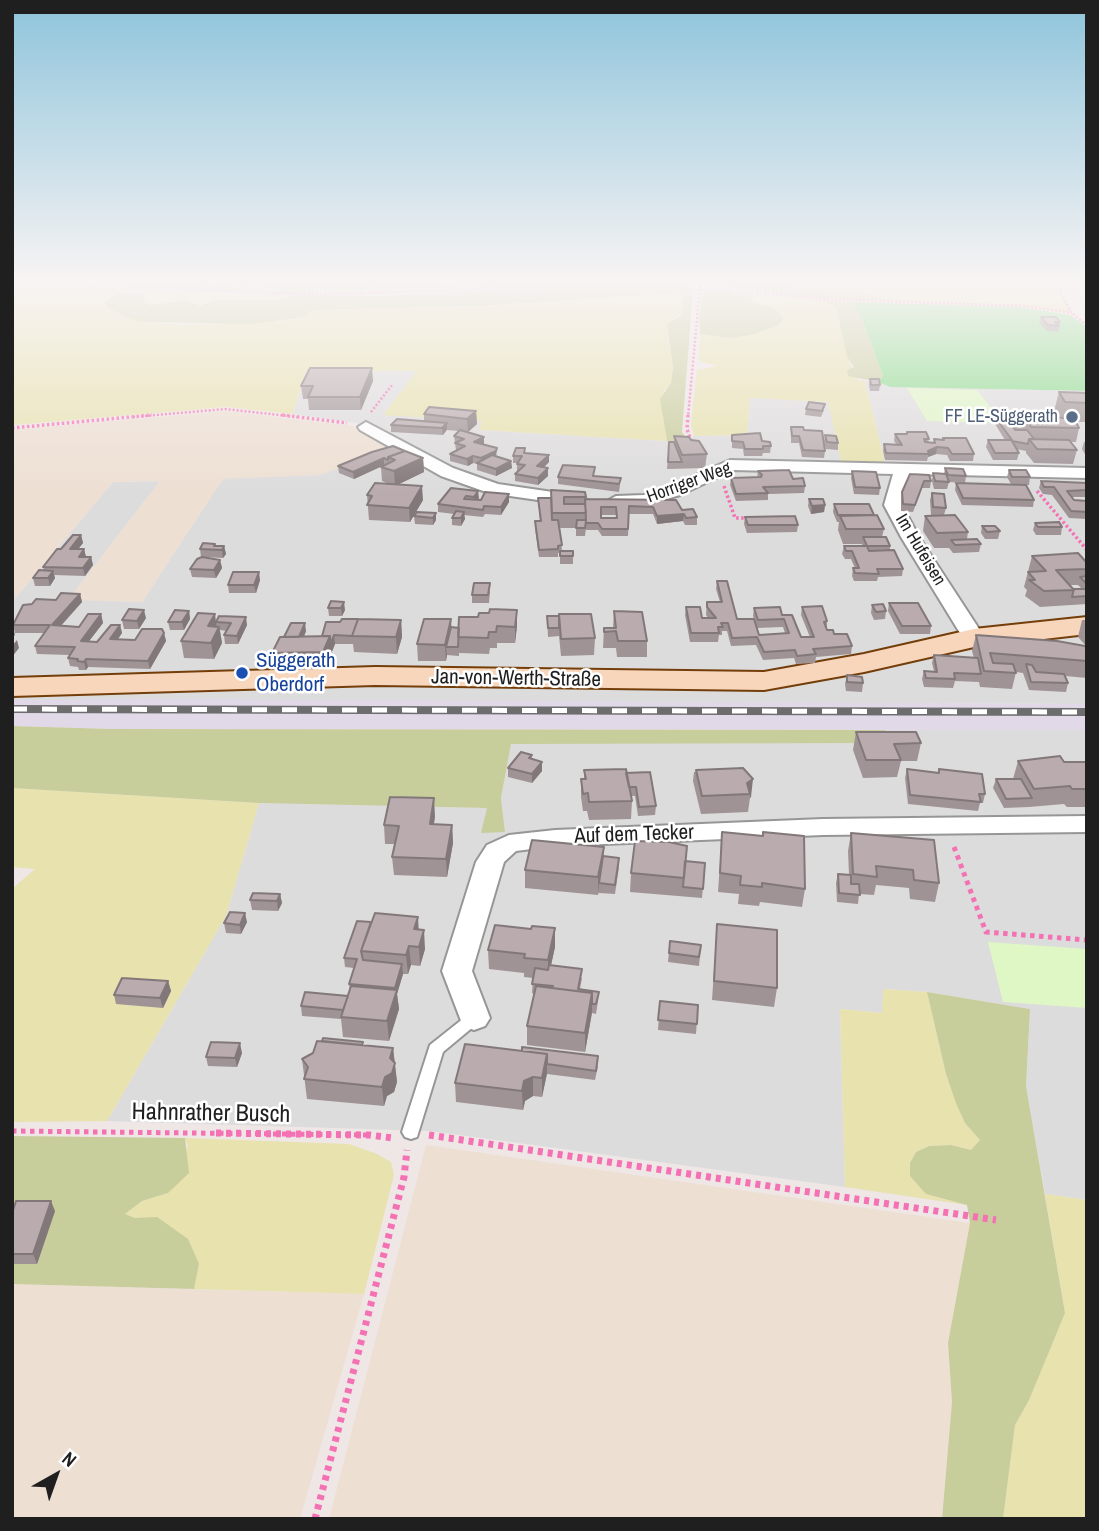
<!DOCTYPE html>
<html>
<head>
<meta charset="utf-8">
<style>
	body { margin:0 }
	#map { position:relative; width:1099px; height:1531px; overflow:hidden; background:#efe6e6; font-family:"Archivo Narrow",sans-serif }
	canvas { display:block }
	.frame { position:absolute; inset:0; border:14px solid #1f1f1f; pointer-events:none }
	.north { position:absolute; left:21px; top:1440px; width:70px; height:70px; -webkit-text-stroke:5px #fff; paint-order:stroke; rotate:40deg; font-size:19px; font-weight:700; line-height:28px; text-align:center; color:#1f1f1f }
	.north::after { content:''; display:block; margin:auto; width:24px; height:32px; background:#1f1f1f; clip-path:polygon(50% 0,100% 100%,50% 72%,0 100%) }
</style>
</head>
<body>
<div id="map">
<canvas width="1099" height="1531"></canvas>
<div class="frame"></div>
<div class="north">N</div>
</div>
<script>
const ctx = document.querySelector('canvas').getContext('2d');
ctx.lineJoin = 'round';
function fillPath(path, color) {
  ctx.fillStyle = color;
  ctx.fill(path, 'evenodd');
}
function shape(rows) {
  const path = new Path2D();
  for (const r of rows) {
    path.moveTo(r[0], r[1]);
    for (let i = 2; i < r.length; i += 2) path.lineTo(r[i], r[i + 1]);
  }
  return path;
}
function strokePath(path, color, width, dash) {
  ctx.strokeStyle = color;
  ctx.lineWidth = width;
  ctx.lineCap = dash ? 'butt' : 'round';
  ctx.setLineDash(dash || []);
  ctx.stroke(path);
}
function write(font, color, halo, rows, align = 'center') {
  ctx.font = font + ' "Archivo Narrow",sans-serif';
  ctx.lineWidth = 5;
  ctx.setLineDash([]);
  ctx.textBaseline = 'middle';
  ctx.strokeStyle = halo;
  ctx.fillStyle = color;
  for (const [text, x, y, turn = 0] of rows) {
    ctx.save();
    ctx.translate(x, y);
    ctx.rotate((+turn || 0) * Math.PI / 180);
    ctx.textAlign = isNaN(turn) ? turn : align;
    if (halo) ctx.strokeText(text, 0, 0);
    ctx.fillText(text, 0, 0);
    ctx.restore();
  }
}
const residential = shape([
	[306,371,418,371,384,414,483,421,480,430,683,442,694,436,747,435,750,398,829,402,841,461,885,462,865,381,878,382,890,387,1087,391,1087,704,12,700,12,602,113,482,160,481,69,599,142,602,223,478,321,475,370,425,293,414],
	[886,730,1087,730,1087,1200,1045,1194,1026,1086,1030,1009,927,992,883,989,883,1013,840,1009,845,1187,429,1131,107,1121,226,916,259,803,488,808,505,831,501,798,511,743,869,743]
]);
const industrial = shape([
	[141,699,1087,704,1087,730,112,729,12,726,12,700]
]);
const farmland = shape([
	[225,411,353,426,365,430,390,447,321,475,223,479,142,602,68,600,160,481,113,482,12,602,12,430],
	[426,1145,970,1223,948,1343,952,1402,942,1519,329,1519],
	[12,1284,364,1294,300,1519,12,1519]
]);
const grass = shape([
	[128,279,354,279,350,283,352,285,331,285],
	[662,279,687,280,518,289,313,294,316,290,314,289,508,287],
	[732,279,1066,279,1060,292,1072,313,1022,306,893,301,858,292,720,280],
	[12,281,84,287,288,296,274,300,214,300,200,306,187,300,150,305,145,303,139,294,118,293,147,322,183,325,294,320,306,317,312,310,478,306,683,293,683,314,673,318,667,329,673,367,671,383,664,390,663,417,667,441,479,430,482,421,383,415,417,371,306,371,293,414,226,407,12,425],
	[753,294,818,300,836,307,847,357,858,380,865,381,885,463,841,461,828,402,750,398,747,435,694,436,691,424,697,370,717,366,699,361,700,334,730,338,784,320,775,308,751,302],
	[12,788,259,803,226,916,107,1121,12,1122,12,889,35,869,12,867],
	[883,989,927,992,946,1074,965,1123,980,1140,971,1150,951,1145,929,1146,916,1152,910,1163,926,1194,967,1205,845,1187,840,1009,882,1013],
	[185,1138,349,1144,377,1154,391,1162,394,1175,364,1294,194,1289,199,1264,157,1218,135,1218,125,1214,142,1201,168,1193,188,1146],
	[1045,1194,1087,1200,1087,1519,1003,1519,1015,1425,1029,1399,1065,1313]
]);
const forest = shape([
	[354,279,586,279,352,285,350,283],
	[720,280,858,292,893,301,815,298,709,285,711,281],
	[138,282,262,289,304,287,316,290,313,294,269,294,125,287,129,283],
	[688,282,693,291,682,432,686,438,683,442,667,441,660,399,671,383,673,367,667,324,683,314,682,293,478,306,312,310,306,317,251,324,146,322,129,319,107,307,105,302,118,293,143,295,145,303,150,305,187,300,200,306,214,300,274,300,288,296,376,296],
	[706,289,753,294,751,302,775,308,784,319,777,326,751,335,730,338,700,334,699,316,703,292],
	[818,300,852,302,862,319,883,376,878,382,848,376,847,370,854,367,847,357,836,307],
	[12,726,112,729,886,730,870,743,511,744,501,798,505,832,481,833,487,808,259,803,12,788],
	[927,992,1030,1009,1026,1086,1065,1313,1029,1400,1015,1425,1003,1519,942,1519,952,1402,948,1343,970,1223,967,1205,926,1194,910,1176,910,1163,916,1152,929,1146,951,1145,971,1150,980,1140,965,1123,956,1103,946,1074],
	[12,1136,185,1138,189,1173,168,1193,142,1201,125,1214,135,1218,157,1217,188,1239,199,1264,194,1289,12,1284]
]);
const park = shape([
	[907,388,977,390,1003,423,927,421],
	[988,942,1087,949,1087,1008,1003,1002]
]);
const pitch = shape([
	[852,302,1019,307,1070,315,1087,327,1087,391,890,387,878,382,883,376,862,319]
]);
const parking = shape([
	[985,389,1087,391,1087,413,1076,409,1049,408,1051,412,1002,411]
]);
const water = shape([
	[56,279,331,285,662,279,508,287,353,289,216,287]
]);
const pathFar3 = shape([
	[12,279,89,286,313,295,691,282,700,287,688,417],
	[1066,279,1060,292,1072,313,1087,326],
	[1067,281,1087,283],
	[693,282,717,279],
	[700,287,818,299,1022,306,1072,313],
	[371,412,392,385],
	[133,417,225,409,297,417]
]);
const pathFar2 = shape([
	[282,415,347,423],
	[688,415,687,429,691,441],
	[12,428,152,415],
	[724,486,735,518,749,518],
	[1037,491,1087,550]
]);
const pathFar1 = shape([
	[954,847,986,932,1087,940],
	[12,1131,369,1135]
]);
const path = shape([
	[216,1133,369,1135,393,1138],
	[429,1135,996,1220],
	[315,1519,404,1177,407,1150]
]);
const lane = shape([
	[474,1012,479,1014,482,1018,479,1022,443,1052,417,1137,411,1139,405,1137,402,1132,430,1045,469,1014,474,1012]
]);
const street = shape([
	[366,422,453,468,498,484,580,496,589,501,580,506,489,493,441,476,360,430,358,427,366,422],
	[730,460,1087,468,1087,478,910,474,902,505,919,537,985,638,981,642,974,644,967,642,963,638,901,537,884,505,893,474,733,470,680,495,645,505,616,506,607,501,616,496,644,495,668,487,730,460],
	[1087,816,1087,832,823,835,555,846,516,851,504,862,472,971,490,1018,485,1026,474,1030,463,1026,442,971,476,862,487,845,509,835,555,830,823,819,1087,816]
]);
const secondary = shape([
	[1087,617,1087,634,974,647,864,672,764,690,375,685,12,696,12,678,375,667,764,672,864,654,974,629,1087,617]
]);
const rail = shape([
	[12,709,1087,712]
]);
const wall = shape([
	[1041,317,1060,322,1058,332,1047,331,1039,323],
	[870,379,880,385,879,391,870,391,869,385],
	[373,381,361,410,309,410,308,399,303,399,301,386],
	[1059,392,1087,393,1087,422,1076,422,1079,428,1076,442,1071,442,1077,450,1073,464,1034,463,1026,453,1026,451,1016,449,1019,453,1017,460,993,460,986,447,988,440,1005,440,995,424,996,418,1010,423,1011,417,1058,418,1054,411],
	[806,409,824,410,821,417,805,415],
	[476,411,477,424,468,432,484,437,484,444,483,444,497,457,511,461,512,468,496,476,477,470,477,464,473,463,468,466,450,461,450,454,456,450,454,436,459,431,447,430,443,435,391,432,391,425,424,421,424,414],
	[791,427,825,451,824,458,802,457,799,443,791,443],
	[895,434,929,439,928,442,934,442,934,439,943,440,943,438,974,454,973,461,950,461,947,455,936,454,928,457,927,461,885,460,883,451,884,444,896,444,894,441],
	[732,435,762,441,771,446,770,453,763,453,762,456,744,456,743,449,732,448],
	[825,435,838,443,838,450,826,449,824,442],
	[674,436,691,440,707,454,705,468,667,469,669,442,674,442],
	[1084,442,1087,442,1087,458,1082,449],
	[525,448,525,453,549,462,543,468,548,476,538,485,515,481,515,474,518,471,517,471,517,463,513,463,513,456],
	[372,452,423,458,424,472,399,484,423,500,410,522,369,520,367,495,389,484,382,481,381,467,385,465,354,479,339,473,338,466],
	[945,468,966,476,965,483,949,482,947,489,934,489,932,481,933,473,944,474],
	[1009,470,1030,477,1029,485,1011,484,1007,477],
	[758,471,793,479,805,486,804,493,768,494,768,500,736,501,730,485,731,478,757,478],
	[852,471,880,488,879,495,854,494,851,478],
	[910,474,931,481,930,488,922,488,913,512,901,511,901,500,902,492],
	[595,476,620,485,619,492,558,484,558,477],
	[1041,481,1087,483,1087,497,1072,497,1074,500,1087,501,1087,519,1069,518,1052,495,1043,494,1039,488],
	[956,483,1034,500,1033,507,962,505,955,490],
	[451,488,479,498,477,500,509,502,501,515,485,514,483,517,464,515,465,519,461,526,452,525,452,518,454,514,438,512,438,504],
	[585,492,586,499,682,510,697,517,697,525,685,525,683,521,657,524,653,514,629,514,628,536,602,536,598,530,586,530,586,528,585,536,576,536,576,528,560,528,562,551,573,551,573,564,560,564,560,553,558,553,558,557,539,557,535,528,535,521,540,521,538,498,551,498],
	[601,515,616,515,616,518,601,518],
	[932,493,946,508,944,515,968,532,967,539,981,544,979,552,953,553,949,548,934,548,923,531,925,516,938,515,931,515,930,500],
	[809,499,825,505,824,512,811,514,808,506],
	[834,504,874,515,884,529,882,537,890,546,890,550,903,569,902,576,878,577,877,581,854,581,852,576,853,568,855,568,851,559,845,559,842,554,844,546,862,546,862,544,843,544,838,530,839,522,837,522,833,512],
	[436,513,436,520,433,525,415,524,414,516],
	[745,517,798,525,797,532,747,533,744,524],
	[1035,523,1062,527,1061,535,1036,535,1033,530],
	[982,526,1000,531,998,539,985,539,981,533],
	[81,535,83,543,78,549,84,549,86,557,91,557,93,565,85,576,54,575,55,578,50,586,35,586,33,578,44,570,43,567,61,549],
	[216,546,224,546,226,554,223,558,204,557,220,560,222,568,216,578,192,577,190,569,201,557,200,549],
	[1032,556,1087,563,1087,604,1040,607,1025,596,1027,590,1024,587],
	[1070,585,1078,585,1082,589,1074,589],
	[260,580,256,593,229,593,228,585],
	[717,581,737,619,759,635,785,633,783,627,757,628,753,616,754,608,782,615,801,637,810,637,801,615,802,607,827,621,827,630,852,646,851,654,816,657,815,663,796,664,794,658,763,660,756,645,731,646,727,631,722,631,722,635,719,635,718,642,690,642,685,615,686,607,702,618,708,618,706,615,707,602,720,602,716,589],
	[490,591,489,603,472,603,472,595],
	[80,594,82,602,61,626,79,627,101,614,103,623,89,641,97,642,120,625,122,633,117,640,135,640,164,633,166,641,150,669,88,667,86,670,79,670,78,667,70,666,68,658,70,655,37,654,35,646,44,633,15,633,13,625,32,604],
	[331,601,345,610,342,616,329,616,328,608],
	[889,603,931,626,930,634,900,634,888,611],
	[872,605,886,611,885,619,874,620,871,613],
	[517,610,517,626,515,643,497,643,497,648,490,648,489,654,459,653,459,650,459,656,447,655,446,661,418,661,417,644,451,627,459,628,478,617,489,613],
	[189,611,190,619,184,630,170,630,168,622],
	[614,611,647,641,647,657,617,657,616,648,603,648,604,628,613,628],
	[219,616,247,625,238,644,225,644,224,635,227,631,220,630,222,643,214,659,184,658,181,641,216,621],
	[547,616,595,638,594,655,561,656,559,636,548,637],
	[146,618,139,629,124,629,122,620],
	[401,620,402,637,397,654,354,652,353,644,335,644,325,669,274,670,272,653,284,637,306,631,304,637,322,636],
	[1082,620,1087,620,1087,647,1078,637],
	[976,635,1087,648,1087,678,1065,676,1068,683,1066,692,1029,690,1023,673,1016,672,1012,689,980,687,979,682,955,681,953,688,924,687,922,679,924,671,934,671,932,663,934,655,974,658,972,651],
	[847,675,863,683,862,692,846,691,845,684],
	[856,732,921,743,917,761,901,761,897,777,863,778,853,750],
	[532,755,532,759,542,762,542,771,532,783,508,777,508,768],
	[1018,761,1064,762,1087,762,1087,807,1067,807,1064,804,1029,807,1004,808,993,788,996,779,1013,779],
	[743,768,751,797,750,798,748,812,701,814,693,781,694,772],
	[907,769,938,773,939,769,985,794,983,803,980,803,978,811,908,804,905,778],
	[584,770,626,773,656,806,655,815,638,816,635,796,631,796,632,801,631,819,589,820,587,811,583,811,581,797,581,779,584,779],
	[435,816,434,824,452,825,453,843,447,877,394,875,392,857,395,844,385,844,384,825],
	[722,832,805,889,802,907,760,902,759,906,738,904,739,894,718,892],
	[851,833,939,883,935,902,910,899,909,888,876,885,874,895,859,894,858,904,837,902,836,883,838,874,849,875,848,851],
	[604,847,603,856,619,867,615,894,599,893,599,891,598,895,525,888,525,870],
	[685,863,705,863,702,898,630,892,631,873],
	[280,894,282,903,278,911,252,910,250,900],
	[247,922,241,934,226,933,224,923],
	[717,924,777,988,774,1007,712,1000],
	[555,928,555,947,551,965,582,978,580,989,599,992,598,1001,596,1014,592,1013,585,1052,527,1045,527,1026,534,994,532,993,533,978,524,977,524,973,489,969,488,950,531,929],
	[419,930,425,949,420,966,411,965,408,974,403,974,397,994,399,1009,389,1041,343,1037,341,1019,302,1016,301,1006,348,996,350,990,349,984,354,968,345,967,344,958],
	[670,941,701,945,699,966,668,962],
	[168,981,171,991,163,1008,116,1004,114,995],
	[660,1001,698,1005,696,1034,658,1030],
	[363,1042,363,1045,393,1048,397,1082,394,1092,387,1096,384,1106,307,1099,302,1059],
	[465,1044,598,1066,595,1080,547,1074,542,1097,533,1096,525,1101,523,1110,456,1102,455,1083],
	[242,1053,237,1067,208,1066,206,1057],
	[55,1211,37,1264,12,1264,12,1213]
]);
const shadedWall = shape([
	[372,368,373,381,361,410,360,397],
	[476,411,477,424,468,432,467,419],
	[447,423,447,429,443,435,442,428],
	[484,437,484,444,474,449,474,442],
	[937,447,936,454,928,457,928,451],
	[497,448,496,458,481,466,481,458],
	[549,455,549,462,537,474,537,466],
	[473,456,473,463,468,466,467,459],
	[384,458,384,465,354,479,353,472],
	[423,458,424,472,395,486,394,471],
	[511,461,512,468,496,476,496,469],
	[548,468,548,476,538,485,538,478],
	[422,486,423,500,410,522,409,508],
	[478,491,479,498,474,504,474,497],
	[509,494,509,502,501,515,501,507],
	[825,505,824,512,811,514,812,506],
	[464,512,465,519,461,526,461,518],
	[436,513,436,520,433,525,433,518],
	[684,514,683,521,657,524,657,516],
	[81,535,83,543,72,557,70,549],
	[224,546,226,554,223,558,222,550],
	[84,549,86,557,79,557],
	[91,557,93,565,85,576,83,568],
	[220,560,222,568,216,578,214,570],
	[53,571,55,578,50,586,48,578],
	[259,572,260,580,256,593,254,585],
	[80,594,82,602,54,633,52,625],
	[344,602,345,610,342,616,341,608],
	[144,610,146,618,139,629,137,621],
	[517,610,517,626,515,643,515,627],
	[189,611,190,619,184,630,182,622],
	[101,614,103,623,83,649,81,641],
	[215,614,217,630,208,626],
	[246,617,247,625,238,644,237,636],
	[451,619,452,636,446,647,447,655,446,661,445,645],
	[401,620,402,637,397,654,396,637],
	[305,623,306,631,297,653,296,645],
	[120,625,122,633,112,648,110,639],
	[13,627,15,635,12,638,12,628],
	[219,627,222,643,214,659,211,643],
	[164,633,166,641,150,669,148,661],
	[334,635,335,644,325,669,323,652,330,636],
	[17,640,19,648,12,657,12,646],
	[86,659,88,667,86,670,84,662],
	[542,762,542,771,532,783,532,774],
	[753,779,751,797,750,798,750,794,747,783],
	[434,798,435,816,431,842,430,824],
	[452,825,453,843,447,877,446,859],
	[604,847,603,865,599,883,598,895,598,877],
	[280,894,282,903,278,911,277,901],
	[245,913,247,922,241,934,240,925],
	[418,917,419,935,415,948,414,929],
	[555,928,555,947,548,979,548,960],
	[424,930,425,949,420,966,419,947],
	[409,946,411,965,408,974,406,955],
	[402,964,403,974,397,994,399,1009,389,1041,387,1021,396,993,395,988],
	[168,981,171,991,163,1008,160,998],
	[592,993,592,1012,585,1052,585,1033],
	[240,1043,242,1053,237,1067,235,1058],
	[393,1048,397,1082,394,1092,387,1096,384,1106,382,1087],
	[547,1054,547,1073,542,1097,542,1078],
	[533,1077,533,1096,525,1101,523,1110,522,1091,524,1081],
	[51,1201,55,1211,37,1264,33,1254]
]);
const building = shape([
	[1041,317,1056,317,1060,322,1055,322,1059,326,1048,325,1041,317],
	[310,368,372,368,360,397,308,397,313,386,301,386,310,368],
	[870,379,879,379,880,385,871,385,870,379],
	[1059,392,1087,393,1087,403,1065,402,1059,392],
	[809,402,825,404,822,411,806,409,809,402],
	[429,407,476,411,467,419,424,414,429,407],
	[1011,417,1074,418,1079,428,1031,427,1029,424,1017,424,1011,417],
	[996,418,1007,418,1015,430,1027,430,1034,439,1029,439,1028,444,1012,441,1019,453,995,453,988,440,1012,440,996,418],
	[397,419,447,423,442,428,391,425,397,419],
	[791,427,803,427,804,430,822,431,825,451,803,450,799,436,792,436,791,427],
	[460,430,484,437,474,442,497,448,496,451,481,458,473,456,467,459,450,454,465,446,455,443,464,439,454,436,460,430],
	[907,432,926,432,929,439,924,439,925,442,935,443,934,439,944,440,943,438,966,438,974,454,952,454,948,448,937,447,928,451,929,454,886,453,884,444,902,445,895,434,907,434,907,432],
	[760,433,762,441,770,442,771,446,763,446,763,449,745,449,743,442,732,441,732,435,760,433],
	[825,435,836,436,838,443,827,442,825,435],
	[674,436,689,437,691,440,699,441,707,454,682,455,674,436],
	[1029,439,1069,440,1077,450,1037,449,1029,439],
	[669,442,674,442,682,462,668,462,669,442],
	[393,446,405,451,388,457,388,460,384,458,353,472,338,466,372,452,393,446],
	[516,448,525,448,524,453,549,455,537,466,548,468,538,478,515,474,525,465,517,464,522,456,513,456,516,448],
	[405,451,423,458,394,471,381,467,395,460,388,457,405,451],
	[492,455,511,461,496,469,477,463,492,455],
	[563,465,595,467,593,476,621,478,619,484,558,477,563,465],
	[945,468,963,469,966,476,948,475,945,468],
	[789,470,793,479,803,478,805,486,763,487,768,493,736,494,731,478,761,477,762,475,758,471,789,470],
	[1009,470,1026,470,1030,477,1012,477,1009,470],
	[852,471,876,472,880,488,855,487,852,471],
	[933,473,946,474,949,482,935,481,933,473],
	[910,474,929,475,931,481,924,481,915,505,903,504,902,492,910,474],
	[1041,481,1087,483,1087,490,1067,491,1074,500,1087,501,1087,512,1071,511,1054,487,1044,487,1041,481],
	[375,483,422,486,409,508,367,505,372,496,367,495,375,483],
	[956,483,1026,485,1034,500,963,498,956,483],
	[451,488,478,491,474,497,466,496,464,499,481,500,485,492,509,494,501,507,484,506,483,510,438,504,451,488],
	[551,490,585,492,586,497,564,497,564,504,585,504,586,513,552,513,551,490],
	[932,493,944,494,946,508,933,507,932,493],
	[538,498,551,498,552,520,558,520,562,545,558,546,558,549,539,550,535,521,541,521,538,498],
	[585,499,676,500,682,510,693,509,697,517,686,518,684,514,657,516,653,507,629,506,628,529,602,529,598,523,586,523,586,521,585,528,576,528,577,520,586,520,585,499],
	[601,507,616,507,617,518,601,518,601,507],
	[809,499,823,499,825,505,812,506,809,499],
	[834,504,869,504,874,515,838,515,834,504],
	[456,511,464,512,461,518,452,518,456,511],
	[417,512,436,513,433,518,414,516,417,512],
	[877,515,884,529,846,529,840,516,877,515],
	[955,515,968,532,937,533,925,516,955,515],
	[795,516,798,525,748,525,745,517,795,516],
	[1059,522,1062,527,1038,527,1035,523,1059,522],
	[982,526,995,526,1000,531,987,532,982,526],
	[73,535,81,535,70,549,84,549,79,557,91,557,83,568,43,567,57,549,61,549,73,535],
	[863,537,886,537,890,546,867,546,863,537],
	[977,539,981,544,955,545,951,540,977,539],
	[203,543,215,544,214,546,224,546,222,550,200,549,203,543],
	[844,546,867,546,869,551,894,550,903,569,877,569,879,574,855,573,853,568,859,568,852,551,846,551,844,546],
	[560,551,573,551,573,556,560,556,560,551],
	[1078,553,1087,563,1087,569,1056,570,1074,590,1044,591,1029,580,1035,580,1028,572,1046,571,1032,556,1078,553],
	[202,557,220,560,214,570,190,569,197,559,202,557],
	[39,570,53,571,48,578,33,578,39,570],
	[233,572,259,572,254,585,228,585,233,572],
	[1087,576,1087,584,1080,577,1087,576],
	[717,581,727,581,737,619,754,619,759,635,789,633,784,619,758,620,754,608,780,607,782,615,792,615,801,637,814,637,802,607,822,606,827,621,824,622,827,630,833,630,834,634,847,634,852,646,813,649,816,654,797,656,795,650,764,652,757,637,732,638,728,623,721,623,723,627,718,627,719,633,691,633,686,607,700,607,702,618,716,618,707,607,707,602,722,602,717,581],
	[474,583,490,583,488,595,472,595,474,583],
	[1074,589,1087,589,1087,596,1072,597,1074,589],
	[61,593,80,594,52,625,79,627,88,614,101,614,81,641,97,642,111,625,120,625,110,639,135,640,142,629,162,629,164,633,148,661,86,659,84,662,77,661,78,659,68,658,75,647,35,646,50,625,13,625,23,605,32,604,36,599,56,600,61,593],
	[331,601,344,602,341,608,328,608,331,601],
	[889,603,918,603,931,626,902,626,889,603],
	[883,604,886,611,876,612,872,605,883,604],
	[129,609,144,610,137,621,122,620,129,609],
	[490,609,517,610,515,627,497,626,496,632,489,632,488,638,458,637,459,617,478,617,479,613,489,613,490,609],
	[175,610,189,611,182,622,168,622,175,610],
	[614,611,642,612,647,641,618,641,616,631,604,632,604,628,616,628,614,611],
	[198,613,215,614,208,626,219,627,211,643,181,641,198,613],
	[559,614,591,614,595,638,561,639,559,614],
	[219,616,246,617,237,636,224,635,231,623,216,622,219,616],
	[547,616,559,616,559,628,548,628,547,616],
	[342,619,358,619,352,636,334,635,331,644,330,636,322,636,326,622,340,622,342,619],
	[358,619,401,620,396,637,352,636,358,619],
	[424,619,451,619,445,645,417,644,424,619],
	[291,623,305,623,299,637,284,637,291,623],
	[451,627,459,628,458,647,446,647,451,627],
	[976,635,1057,641,1085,646,1087,648,1087,661,990,653,993,663,1013,664,1016,673,984,671,976,635],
	[330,636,323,652,272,653,280,637,330,636],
	[934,655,978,658,981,674,954,673,955,679,926,678,924,671,937,672,934,655],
	[1026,664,1032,665,1036,672,1064,674,1068,683,1031,682,1026,664],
	[847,675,862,677,863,683,847,682,847,675],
	[856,732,916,732,921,743,894,744,901,760,866,760,856,732],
	[521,752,532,755,529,758,542,762,532,774,508,768,521,752],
	[1060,756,1064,762,1087,762,1087,789,1072,789,1070,786,1034,789,1018,761,1060,756],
	[743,768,753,779,747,783,750,794,702,796,696,770,743,768],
	[626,769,632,801,589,802,588,793,583,794,581,779,586,779,584,770,626,769],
	[907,769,939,773,939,769,982,774,985,794,979,794,981,802,910,795,907,769],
	[650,772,656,806,639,807,636,787,629,787,626,773,650,772],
	[996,779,1021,779,1032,798,1006,799,996,779],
	[390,797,434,798,430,824,452,825,446,859,392,857,399,826,384,825,390,797],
	[722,832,763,836,763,832,804,836,805,889,762,883,762,887,740,885,741,876,720,873,722,832],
	[851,833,934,840,939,883,914,880,913,870,876,866,877,877,853,874,851,833],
	[532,840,604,847,598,877,525,870,532,840],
	[635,841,669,842,687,846,684,878,631,873,635,841],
	[603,856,619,858,615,885,599,883,603,856],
	[685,861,705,863,703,889,683,887,685,861],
	[838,874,851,875,851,884,859,884,860,895,839,893,838,874],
	[253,893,280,894,277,901,250,900,253,893],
	[230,912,245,913,240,925,224,923,230,912],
	[375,913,418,917,414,929,424,930,419,947,409,946,406,955,361,951,375,913],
	[357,921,371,922,361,951,363,960,402,964,395,988,349,984,357,959,344,958,357,921],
	[717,924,777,930,777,988,714,981,717,924],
	[495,925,531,929,532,926,555,928,548,960,524,958,525,954,488,950,495,925],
	[670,941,701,945,699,957,669,953,670,941],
	[549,965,582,969,578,989,599,992,596,1004,592,1004,592,993,552,988,553,986,532,984,535,968,548,970,549,965],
	[122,978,168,981,160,998,114,995,122,978],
	[351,986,397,990,387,1021,341,1017,351,986],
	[536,986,592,993,585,1033,527,1026,536,986],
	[305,992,348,996,343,1010,301,1006,305,992],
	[660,1001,698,1005,697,1024,658,1020,660,1001],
	[323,1038,363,1042,362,1045,322,1041,323,1038],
	[317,1041,393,1048,390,1058,395,1063,392,1073,385,1077,382,1087,304,1079,308,1067,302,1059,313,1053,317,1041],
	[211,1042,240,1043,235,1058,206,1057,211,1042],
	[465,1044,547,1054,542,1078,533,1077,524,1081,522,1091,455,1083,465,1044],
	[522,1047,598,1056,596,1071,547,1064,547,1054,522,1051,522,1047],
	[16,1201,51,1201,33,1254,12,1254,12,1213,16,1201]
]);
const markers = [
	[1072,417,7,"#5c6f8a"],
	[242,673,7,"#1a4fb4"]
];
const farServicenames = [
	["FF LE-Süggerath",1058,417]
];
const farStreetnames = [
	["Horriger Weg",689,483,-20],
	["Im Hufeisen",920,550,59]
];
const transitNames = [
	["Süggerath",256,661],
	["Oberdorf",256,685]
];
const streetNames = [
	["Jan-von-Werth-Straße",516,679,1],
	["Auf dem Tecker",634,835,-2]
];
const nearStreetnames = [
	["Hahnrather Busch",211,1114,1]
];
fillPath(residential, '#dddcdd');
fillPath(industrial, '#e1d8e8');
fillPath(farmland, '#eddfd2');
fillPath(grass, '#e7e2ae');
fillPath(forest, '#c8cd9c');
fillPath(park, '#dff7c5');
fillPath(pitch, '#87db88');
fillPath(parking, '#dbdbdb');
fillPath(water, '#a8dbc8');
strokePath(lane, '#969696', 4);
strokePath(street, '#969696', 4);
strokePath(secondary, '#733e0a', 4);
strokePath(pathFar3, '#f472b3', 2.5, [2, 2]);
strokePath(pathFar2, '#f472b3', 3.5, [2.5, 2.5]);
strokePath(pathFar1, '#f472b3', 5, [4.5, 4.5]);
strokePath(path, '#f472b3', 7, [5, 5]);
fillPath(lane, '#fff');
fillPath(street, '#fff');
fillPath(secondary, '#f7d6bc');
strokePath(rail, '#6d6d6d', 8);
strokePath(rail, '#fff', 5, [15]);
fillPath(wall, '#9f9396');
fillPath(shadedWall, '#82787a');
fillPath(building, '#b9abae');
strokePath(building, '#82787a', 2);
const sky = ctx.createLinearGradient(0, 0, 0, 493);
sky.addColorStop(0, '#8ec4db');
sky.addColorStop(0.57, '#f8f4f4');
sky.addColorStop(1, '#f8f4f400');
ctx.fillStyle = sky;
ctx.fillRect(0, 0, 1099, 493);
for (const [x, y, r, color] of markers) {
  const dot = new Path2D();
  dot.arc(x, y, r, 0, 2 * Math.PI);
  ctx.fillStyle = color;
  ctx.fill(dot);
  strokePath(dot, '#fff', 2.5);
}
write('18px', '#4e5e75', '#fff', farServicenames, 'right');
write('18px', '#1f1f1f', '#fff', farStreetnames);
write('21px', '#164399', '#fff', transitNames, 'left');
write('21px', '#1f1f1f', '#fff', streetNames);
write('24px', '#1f1f1f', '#fff', nearStreetnames);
</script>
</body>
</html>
